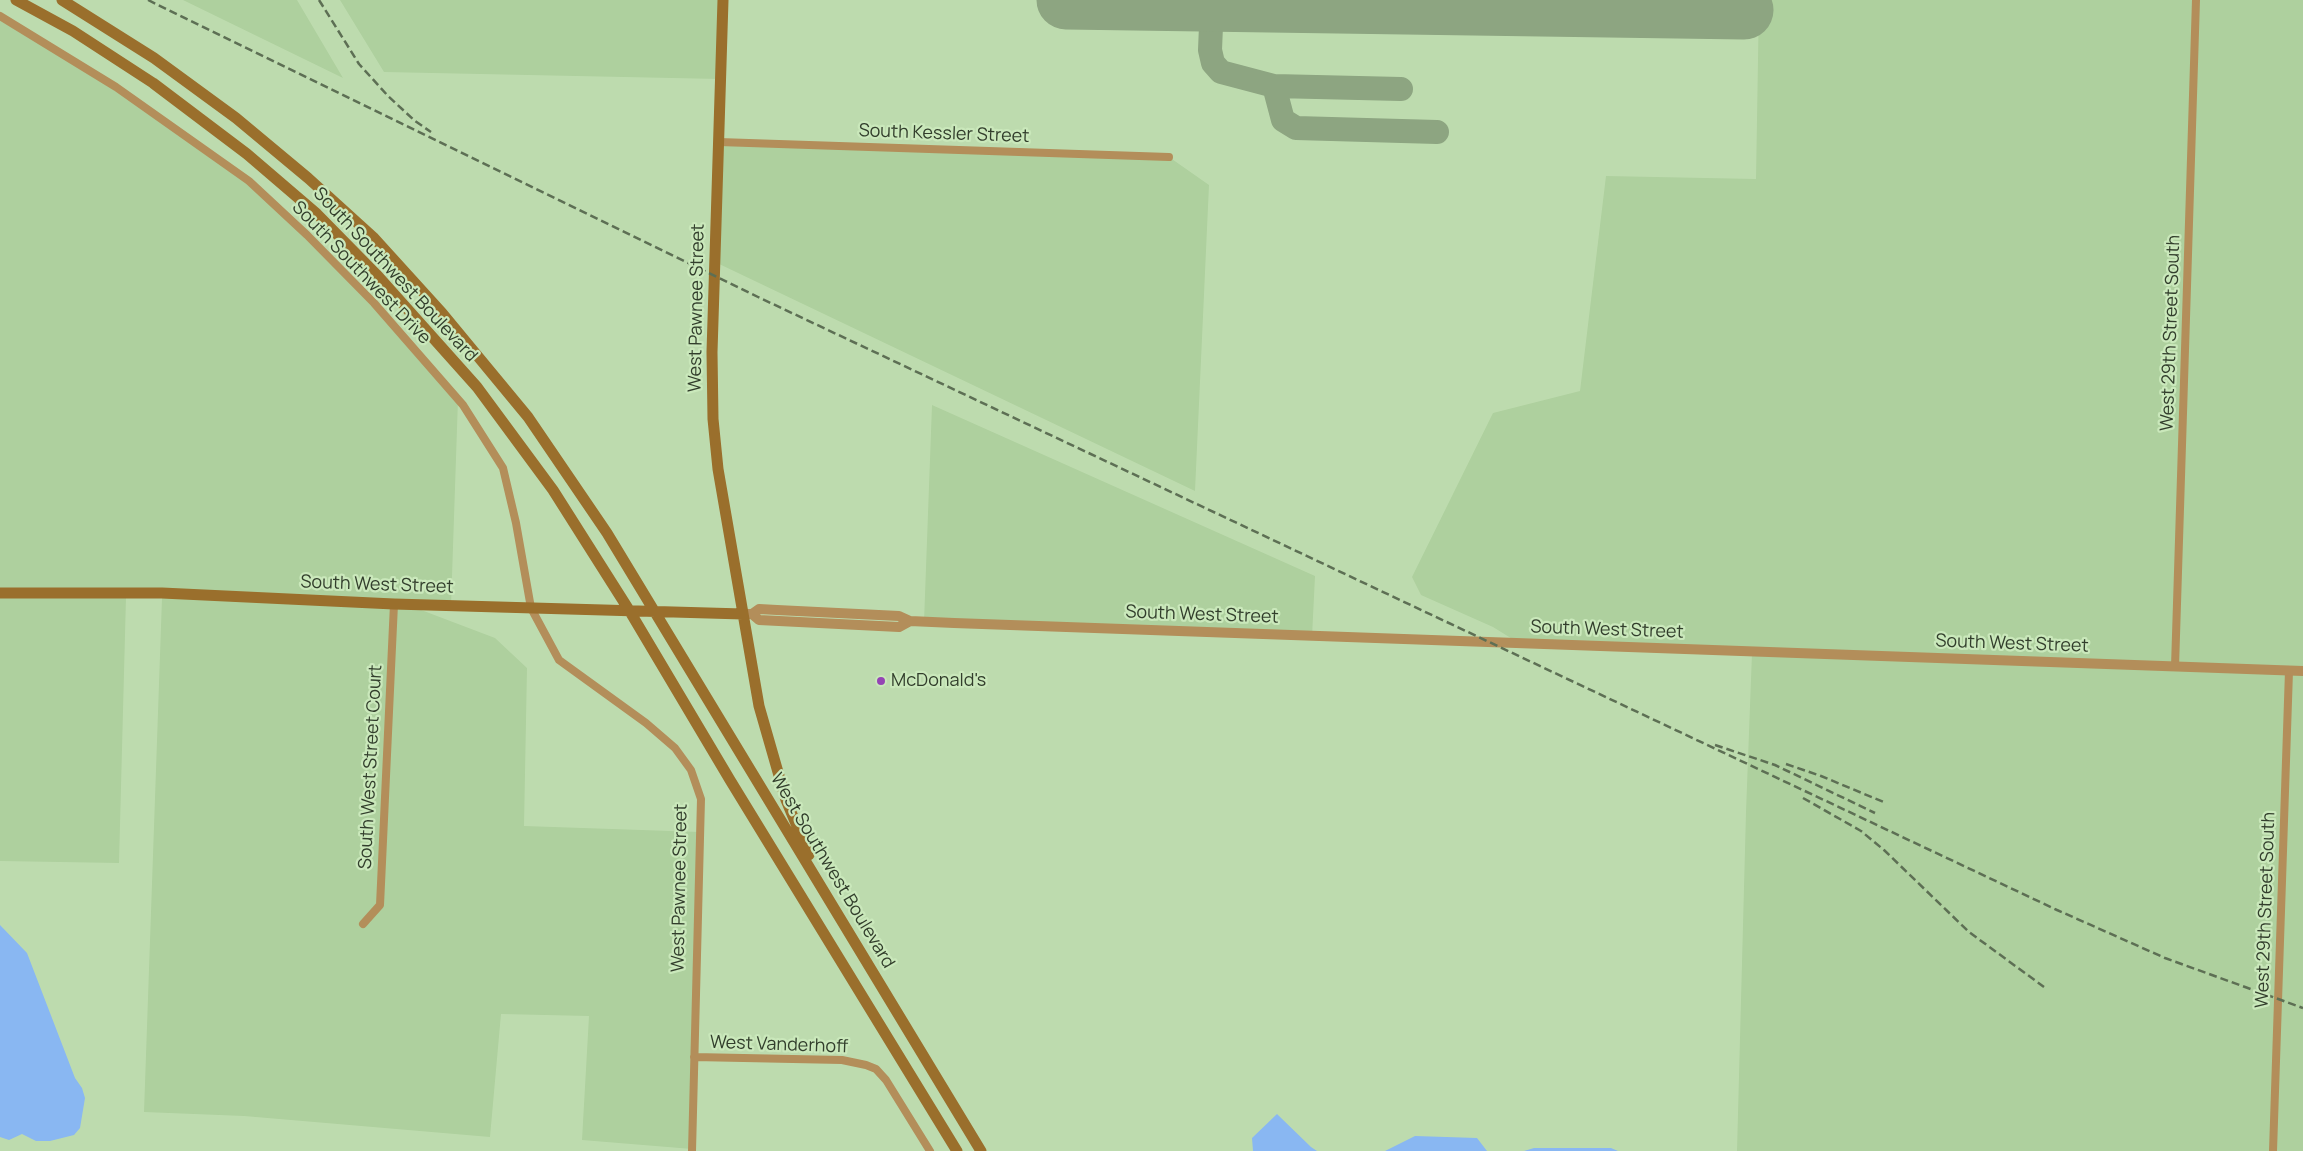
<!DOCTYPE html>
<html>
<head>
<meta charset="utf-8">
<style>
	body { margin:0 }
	canvas { display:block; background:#bddbae }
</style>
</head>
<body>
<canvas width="2303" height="1151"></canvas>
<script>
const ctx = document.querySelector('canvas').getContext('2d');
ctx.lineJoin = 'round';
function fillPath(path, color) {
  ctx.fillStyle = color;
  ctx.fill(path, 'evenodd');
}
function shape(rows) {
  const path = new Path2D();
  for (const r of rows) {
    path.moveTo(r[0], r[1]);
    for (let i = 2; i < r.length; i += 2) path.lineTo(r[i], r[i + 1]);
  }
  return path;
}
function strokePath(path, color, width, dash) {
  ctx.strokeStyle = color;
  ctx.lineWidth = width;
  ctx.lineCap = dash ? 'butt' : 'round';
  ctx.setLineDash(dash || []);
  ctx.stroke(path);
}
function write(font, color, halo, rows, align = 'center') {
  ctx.font = font + ' Manrope,sans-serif';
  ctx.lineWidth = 4.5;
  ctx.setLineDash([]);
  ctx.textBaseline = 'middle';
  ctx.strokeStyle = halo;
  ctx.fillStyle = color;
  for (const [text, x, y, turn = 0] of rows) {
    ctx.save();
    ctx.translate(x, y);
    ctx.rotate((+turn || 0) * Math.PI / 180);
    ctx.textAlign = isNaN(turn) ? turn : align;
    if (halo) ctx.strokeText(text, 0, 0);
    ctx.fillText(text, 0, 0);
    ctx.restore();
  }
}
const built = shape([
	[183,0,297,0,343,78],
	[340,0,723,0,720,79,384,72],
	[1759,0,2303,0,2303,1151,1737,1151,1746,812,1752,653,1522,645,1493,627,1421,595,1412,577,1493,413,1580,391,1606,176,1756,179],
	[0,19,31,34,249,181,303,231,458,399,451,606,408,605,495,638,527,668,524,826,700,832,692,1149,582,1140,589,1016,501,1014,490,1137,244,1116,144,1112,162,598,126,597,119,863,0,861],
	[719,142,1169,157,1209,185,1195,491,715,262],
	[932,405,1315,576,1312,637,924,622]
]);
const water = shape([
	[0,925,27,953,75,1078,82,1088,85,1098,80,1128,74,1135,50,1141,36,1141,22,1134,9,1140,0,1137],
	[1277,1114,1311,1147,1317,1151,1253,1151,1252,1138],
	[1415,1136,1477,1138,1487,1151,1385,1151],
	[1534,1148,1611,1148,1618,1151,1524,1151]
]);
const taxiway = shape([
	[1212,2,1210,50,1213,63,1221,72,1274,86,1401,89],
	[1274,86,1283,120,1296,128,1437,132]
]);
const runway = shape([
	[1066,0,1744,10]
]);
const minor = shape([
	[0,16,116,87,249,181,307,235,374,303,463,405,503,468,516,523,531,608,559,660,646,723,675,748,691,770,701,799,692,1151],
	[719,142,1169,157],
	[2175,667,2196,0],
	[363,924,380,905,394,604],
	[694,1057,842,1060,866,1065,876,1069,886,1080,930,1151],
	[2273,1151,2289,671]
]);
const tertiary = shape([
	[747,614,752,614,759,620,899,627,910,621],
	[752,614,759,609,777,610,899,616,910,621,954,623,2303,671]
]);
const secondary = shape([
	[16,0,73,31,153,83,247,154,317,214,376,274,477,387,553,490,629,610,730,780,957,1151],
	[62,0,154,58,236,118,308,178,373,237,442,313,528,417,607,533,981,1151],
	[723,0,712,352,713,419,718,469,759,706,786,800,809,855],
	[0,593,162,593,394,604,743,614]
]);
const rail = shape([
	[148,0,758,297,2057,910,2165,958,2303,1008],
	[319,0,359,64,388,96,415,121,431,132],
	[1715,745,1775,765,1875,813],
	[1786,764,1821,776,1886,803],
	[1803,798,1861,831,1884,850,1969,932,2044,987]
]);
const markers = [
	[881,681,5,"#9444b4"]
];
const streetNames = [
	["South Kessler Street",944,134,2],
	["South Southwest Drive",361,273,46],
	["South Southwest Boulevard",395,275,47],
	["West Pawnee Street",697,308,-89],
	["West 29th Street South",2171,333,-88],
	["South West Street",377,585,2],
	["South West Street",1202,615,2],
	["South West Street",1607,630,2],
	["South West Street",2012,644,2],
	["South West Street Court",371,767,-87],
	["West Southwest Boulevard",832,871,59],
	["West Pawnee Street",680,888,-89],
	["West 29th Street South",2266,910,-88],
	["West Vanderhoff",779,1045,2]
];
const poiNames = [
	["McDonald's",891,681]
];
fillPath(built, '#aed09e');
fillPath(water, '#89b7f2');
strokePath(taxiway, '#8da581', 24);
strokePath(runway, '#8da581', 59);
strokePath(minor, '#b38e5a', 8);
strokePath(tertiary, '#b38e5a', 10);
strokePath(secondary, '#9a6f2c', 11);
strokePath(rail, '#5d6f54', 2.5, [8, 4]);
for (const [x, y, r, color] of markers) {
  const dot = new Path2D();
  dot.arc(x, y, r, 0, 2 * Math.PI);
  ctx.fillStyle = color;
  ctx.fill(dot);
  strokePath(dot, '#cae8bb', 2);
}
write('18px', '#323e2c', '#cae8bb', streetNames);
write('18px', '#323e2c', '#cae8bb', poiNames, 'left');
</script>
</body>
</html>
